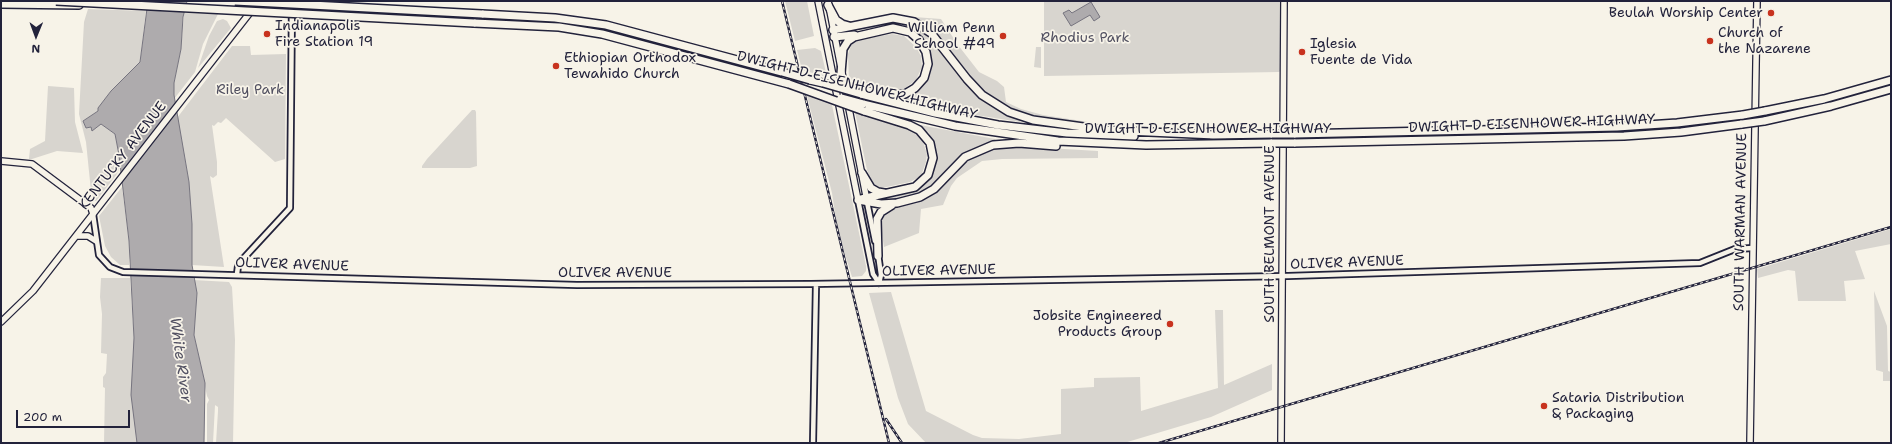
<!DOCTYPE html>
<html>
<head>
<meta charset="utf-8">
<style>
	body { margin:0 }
	#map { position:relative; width:1892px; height:444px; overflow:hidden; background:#f7f3e8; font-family:"Shantell Sans",sans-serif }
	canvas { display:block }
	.frame { position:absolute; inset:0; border:2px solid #22223b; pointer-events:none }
	.north { position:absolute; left:16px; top:16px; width:40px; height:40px; -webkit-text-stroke:3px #f7f3e8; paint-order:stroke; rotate:181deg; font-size:11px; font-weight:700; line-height:16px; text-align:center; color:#22223b }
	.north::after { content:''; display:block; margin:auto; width:14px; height:18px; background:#22223b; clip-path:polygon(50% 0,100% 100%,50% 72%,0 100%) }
	.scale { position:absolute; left:16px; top:410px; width:114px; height:18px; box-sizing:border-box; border:2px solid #22223b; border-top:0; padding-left:5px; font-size:12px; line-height:14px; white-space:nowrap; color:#22223b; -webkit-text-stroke:3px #f7f3e8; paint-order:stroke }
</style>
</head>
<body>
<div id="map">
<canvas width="1892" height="444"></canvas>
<div class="frame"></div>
<div class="north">N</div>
<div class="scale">200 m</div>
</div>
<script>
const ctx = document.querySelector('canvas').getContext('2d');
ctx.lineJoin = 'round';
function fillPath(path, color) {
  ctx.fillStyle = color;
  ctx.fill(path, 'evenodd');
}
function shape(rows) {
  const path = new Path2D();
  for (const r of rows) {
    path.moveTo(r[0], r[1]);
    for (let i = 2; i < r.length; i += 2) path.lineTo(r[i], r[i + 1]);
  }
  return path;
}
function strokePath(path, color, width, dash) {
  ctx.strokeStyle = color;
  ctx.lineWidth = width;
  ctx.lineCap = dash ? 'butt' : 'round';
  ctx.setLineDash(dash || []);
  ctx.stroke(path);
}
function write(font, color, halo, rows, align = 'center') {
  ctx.font = font + ' "Shantell Sans",sans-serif';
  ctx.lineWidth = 3.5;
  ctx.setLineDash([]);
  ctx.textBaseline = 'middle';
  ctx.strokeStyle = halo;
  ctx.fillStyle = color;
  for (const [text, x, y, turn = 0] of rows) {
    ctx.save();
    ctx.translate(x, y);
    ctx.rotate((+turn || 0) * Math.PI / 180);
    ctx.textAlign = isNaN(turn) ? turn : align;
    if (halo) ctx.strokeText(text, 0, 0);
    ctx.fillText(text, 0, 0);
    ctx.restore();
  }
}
const green = shape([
	[785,1,807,1,814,36,795,41],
	[1044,1,1282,1,1282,69,1279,72,1044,76],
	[88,9,146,11,140,62,111,91,98,111,83,121,86,128,101,124,115,134,119,155,120,167,117,174,96,201,92,201,86,142,79,114,84,22],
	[184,13,218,14,203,44,195,72,174,99,174,83,181,49],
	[914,17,941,19,958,45,979,72,997,81,1004,87,1006,102,1021,109,1043,115,1108,125,1037,118,1009,109,981,89,937,34,926,24],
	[223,19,227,21,231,28,198,68,209,36,217,21],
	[896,21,907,22,927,33,983,99,1008,115,1021,120,1020,122,976,115,899,98,915,92,923,84,929,72,931,61,924,41,915,32,906,27,893,25,852,31,846,32,845,30],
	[892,34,904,36,916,47,921,56,922,67,916,80,904,89,891,91,849,82,848,54,852,43,858,40],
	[232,46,250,46,251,55,286,54,285,159,275,162,226,118,221,123,218,122,214,126,212,125,217,162,217,175,213,178,210,176,224,267,192,265,192,224,189,182,177,118],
	[1036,47,1041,47,1041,68,1034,67],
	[815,48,821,51,827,77,802,70,797,50],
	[48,86,74,88,75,122,83,153,57,151,32,159,29,159,30,149,45,141],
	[807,96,832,105,866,266,866,271,862,276,852,277,843,248,836,220,832,193],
	[472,110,475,110,476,112,477,166,470,168,422,168,422,166,427,159],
	[855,112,908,129,918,135,922,139,927,154,926,162,921,176,910,182,882,188,872,184,867,170],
	[920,125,995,139,996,141,975,148,961,158,927,191,900,200,878,202,878,199,910,192,926,182,931,174,933,144,929,133,919,127],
	[1014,146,1098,151,1098,158,1002,159,982,161,957,178,951,186,943,205,921,209,919,233,884,247,880,222,883,213,890,209,917,203,932,195,969,158,983,152,1000,147],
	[122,187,129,241,129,265,120,265,111,257,105,246,99,216],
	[1891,229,1891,244,1855,251,1865,279,1844,281,1846,301,1798,301,1795,271,1788,270,1758,278,1757,269],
	[101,278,130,278,134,338,137,443,104,443,105,388,103,387,103,377,106,373,107,354,101,353,102,314,100,297],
	[194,280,229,282,232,287,235,340,233,443,216,443,218,411,218,407,215,405,213,443,207,443,207,404,209,400,207,396,194,335,197,293],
	[1874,291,1887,326,1888,371,1891,372,1891,381,1883,381,1883,372,1876,370],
	[891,292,926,411,973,435,982,438,1019,439,1061,434,1061,389,1094,387,1094,378,1140,377,1141,411,1218,388,1215,310,1223,310,1224,385,1272,364,1272,390,1211,417,1124,443,926,443,908,424,898,398,869,293]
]);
const water = shape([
	[148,1,187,1,183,17,181,49,174,83,174,95,189,182,192,224,192,265,197,293,194,335,205,383,204,443,137,443,131,395,134,338,129,241,119,155,115,134,101,124,92,131,91,127,86,128,83,121,98,111,98,108,111,91,140,62,148,1],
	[1091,2,1100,17,1094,21,1090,15,1071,26,1063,13,1069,10,1072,13,1091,2]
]);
const minor = shape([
	[858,200,873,274,879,283,881,275,878,254],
	[867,202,875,241],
	[93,214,99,255,110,267,123,272,577,285,811,284,1288,276,1700,263,1735,249,1753,248],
	[237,274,238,266,242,260,290,208,292,2],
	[813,443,816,284]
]);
const major = shape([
	[818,1,858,200],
	[828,1,867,201],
	[1,161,32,164,91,208,93,214],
	[76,236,88,236,96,241],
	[1,322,33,291,259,1],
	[1281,443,1284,1],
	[1750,443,1757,1]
]);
const highway = shape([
	[1,4,79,5],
	[828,5,836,20,842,24,849,26],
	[482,14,555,18,606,25,782,72],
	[474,23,559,27,602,34,789,84],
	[833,30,893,18,914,22,931,33,967,79,982,95,1009,112,1033,120,1105,130,1215,135],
	[834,37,854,35],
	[841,73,843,49,848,41,854,37,893,28,910,32,919,40,926,52,928,64,924,78,915,88,905,94,894,95,863,90],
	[810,80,823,83],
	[861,94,935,113,998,125,1067,133,1134,136],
	[863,104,955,126,1058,141,1146,145,1272,143],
	[1765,111,1824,99,1891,80],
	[1764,121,1831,106,1891,89],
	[1294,134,1617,127,1677,123,1743,115],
	[1211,135,1272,134],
	[1294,143,1624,136,1681,132,1742,124],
	[862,173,871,188,878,192,884,193],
	[861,199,915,187,928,175,933,158,930,143,919,130,909,125,864,111],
	[858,200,881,204,897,203,920,197,934,189,965,157,993,145,1019,143,1056,146],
	[878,256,877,219,881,212,892,205]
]);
const rail = shape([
	[782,1,889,443],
	[886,419,902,443],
	[1159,443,1891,227]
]);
const highwayBridge = shape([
	[56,1,474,23],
	[235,1,482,14],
	[782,72,810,80],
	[823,83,861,94],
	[789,84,864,111],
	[841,98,863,104],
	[1743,115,1765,111],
	[1742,124,1764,121],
	[1272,134,1294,134],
	[1272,143,1294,143]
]);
const markers = [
	[1771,13,4,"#c8321e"],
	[267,34,4,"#c8321e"],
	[1003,36,4,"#c8321e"],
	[1710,41,4,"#c8321e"],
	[1302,52,4,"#c8321e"],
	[556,66,4,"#c8321e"],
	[1170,324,4,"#c8321e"],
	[1544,406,4,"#c8321e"]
];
const poiNames = [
	["Beulah Worship Center",1763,13,"right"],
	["Indianapolis",275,26],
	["Fire Station 19",275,42],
	["William Penn",995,28,"right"],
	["School #49",995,44,"right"],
	["Church of",1718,33],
	["the Nazarene",1718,49],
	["Iglesia",1310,44],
	["Fuente de Vida",1310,60],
	["Ethiopian Orthodox",564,58],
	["Tewahido Church",564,74],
	["Jobsite Engineered",1162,316,"right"],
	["Products Group",1162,332,"right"],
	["Sataria Distribution",1552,398],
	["& Packaging",1552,414]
];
const parkNames = [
	["Rhodius Park",1085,38],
	["Riley Park",250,90]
];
const streetNames = [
	["DWIGHT D EISENHOWER HIGHWAY",857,86,14],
	["DWIGHT D EISENHOWER HIGHWAY",1532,124,-2],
	["DWIGHT D EISENHOWER HIGHWAY",1208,129],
	["KENTUCKY AVENUE",123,156,-52],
	["SOUTH WARMAN AVENUE",1741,222,-89],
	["SOUTH BELMONT AVENUE",1270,234,-90],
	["OLIVER AVENUE",1347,263,-2],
	["OLIVER AVENUE",292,265,2],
	["OLIVER AVENUE",939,271,-1],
	["OLIVER AVENUE",615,273]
];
const waterNames = [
	["White River",180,360,82]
];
fillPath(green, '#d8d5cf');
fillPath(water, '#aeabad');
strokePath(water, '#76747f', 1);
strokePath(minor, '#22223b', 8);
strokePath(major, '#22223b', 8);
strokePath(highway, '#22223b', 10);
strokePath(minor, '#f7f3e8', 4.5);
strokePath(major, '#f7f3e8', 5.5);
strokePath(highway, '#f7f3e8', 7);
strokePath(rail, '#22223b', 2.5);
strokePath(rail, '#f7f3e8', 1, [3]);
strokePath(highwayBridge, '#22223b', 10, []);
strokePath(highwayBridge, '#f7f3e8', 7);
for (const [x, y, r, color] of markers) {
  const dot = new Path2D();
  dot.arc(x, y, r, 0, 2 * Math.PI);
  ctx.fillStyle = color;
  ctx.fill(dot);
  strokePath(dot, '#f7f3e8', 1.5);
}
write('14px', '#22223b', '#f7f3e8', poiNames, 'left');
write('14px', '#504f60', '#f7f3e8', parkNames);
write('14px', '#22223b', '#f7f3e8', streetNames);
write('italic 15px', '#535263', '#f7f3e8', waterNames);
</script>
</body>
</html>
